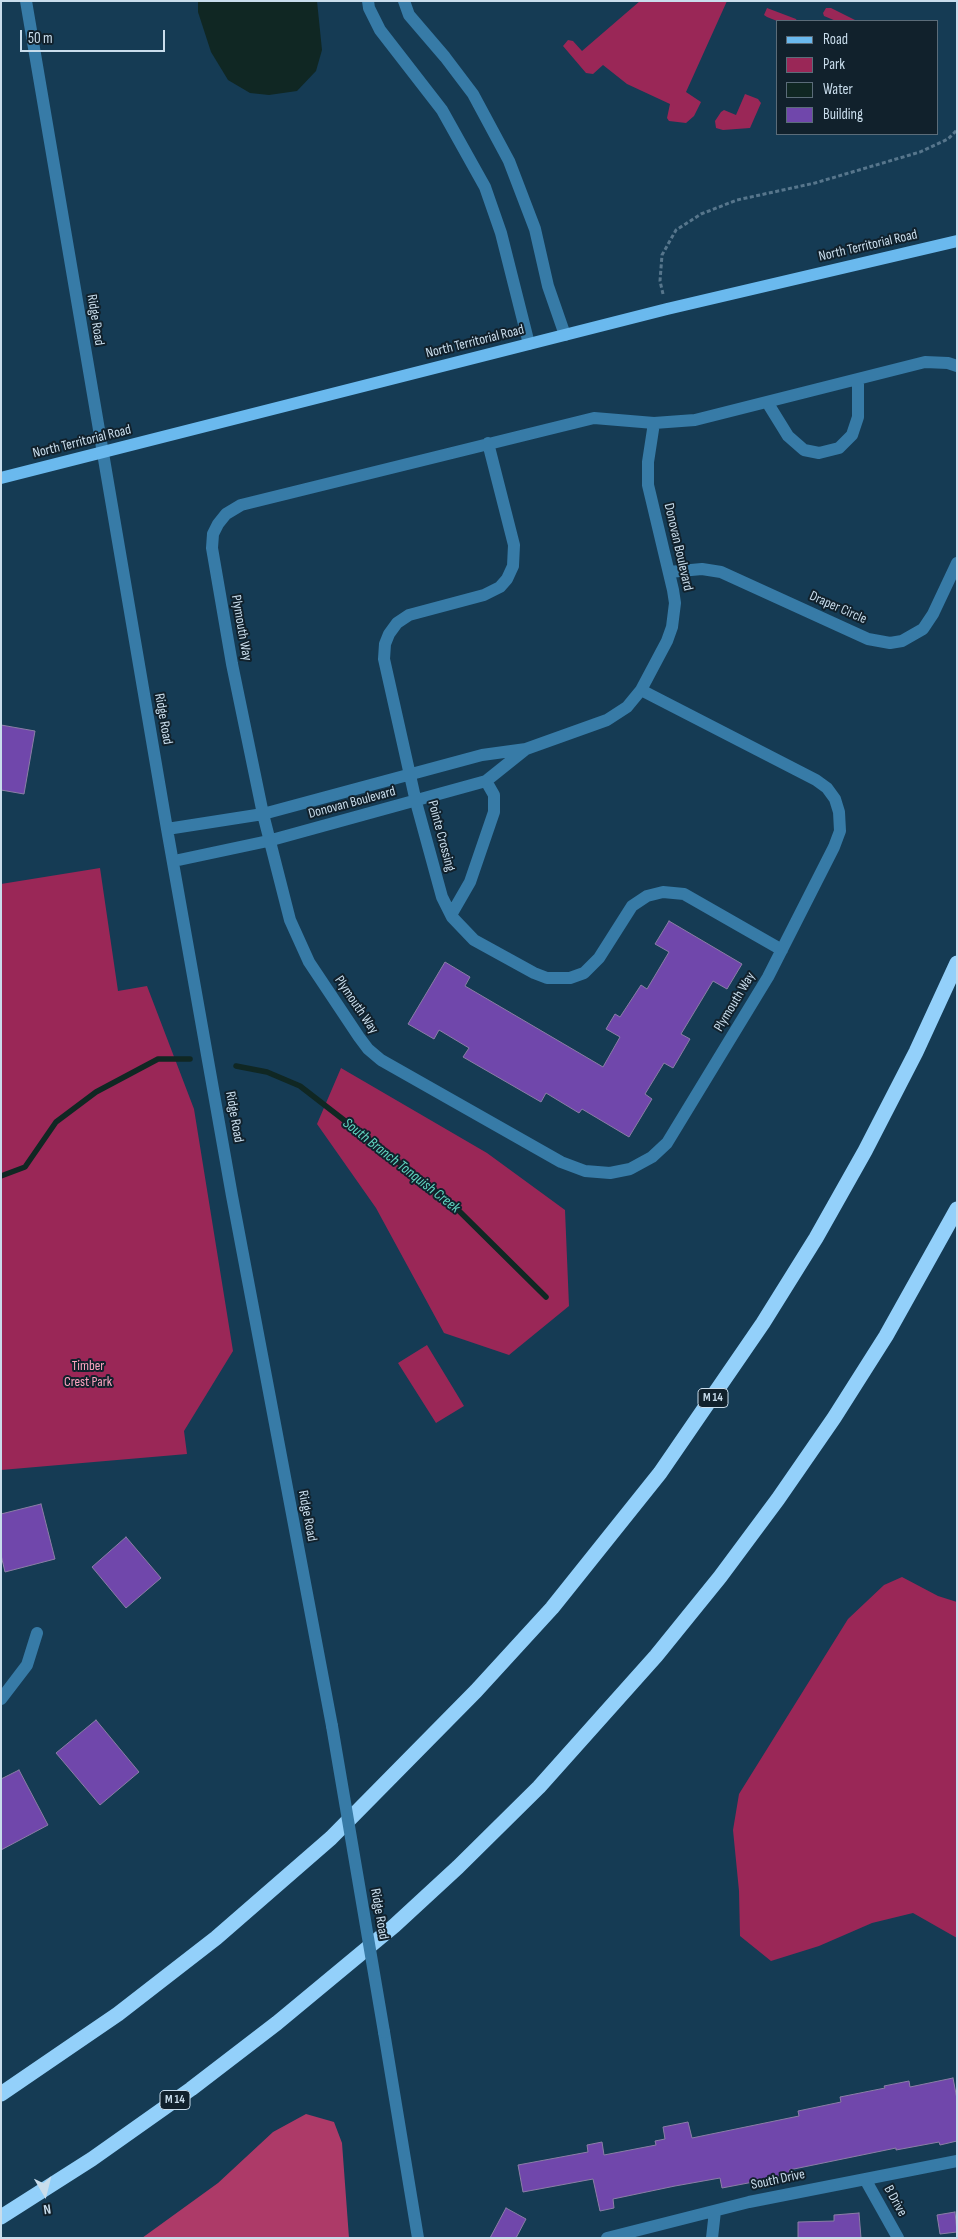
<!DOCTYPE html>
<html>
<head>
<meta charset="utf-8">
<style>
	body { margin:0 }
	#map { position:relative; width:958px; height:2239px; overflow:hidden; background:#153b54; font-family:"Sofia Sans Condensed",sans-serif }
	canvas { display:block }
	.frame { position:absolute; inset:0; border:2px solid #c9ddec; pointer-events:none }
	.legend { position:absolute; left:776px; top:20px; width:162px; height:115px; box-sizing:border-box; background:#11212c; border:1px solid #5b6c79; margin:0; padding:6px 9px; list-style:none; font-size:15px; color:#c9ddec }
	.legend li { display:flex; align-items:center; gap:10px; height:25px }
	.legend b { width:25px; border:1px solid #5b6c79 }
	.north { position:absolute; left:20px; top:2169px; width:50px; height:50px; -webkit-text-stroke:4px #11212c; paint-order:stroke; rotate:172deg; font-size:14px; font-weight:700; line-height:20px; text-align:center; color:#c9ddec }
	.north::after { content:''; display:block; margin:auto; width:18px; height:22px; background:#c9ddec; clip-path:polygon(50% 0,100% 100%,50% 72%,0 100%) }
	.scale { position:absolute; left:20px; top:30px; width:145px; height:22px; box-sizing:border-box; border:2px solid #c9ddec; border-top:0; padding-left:6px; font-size:15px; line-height:18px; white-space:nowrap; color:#c9ddec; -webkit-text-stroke:4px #11212c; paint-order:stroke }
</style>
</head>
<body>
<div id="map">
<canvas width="958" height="2239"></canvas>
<div class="frame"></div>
<ul class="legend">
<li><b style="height:6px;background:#6ab9ee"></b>Road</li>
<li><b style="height:14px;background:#9a2757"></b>Park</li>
<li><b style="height:14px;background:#102723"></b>Water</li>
<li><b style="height:14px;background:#7047ab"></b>Building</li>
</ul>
<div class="north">N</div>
<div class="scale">50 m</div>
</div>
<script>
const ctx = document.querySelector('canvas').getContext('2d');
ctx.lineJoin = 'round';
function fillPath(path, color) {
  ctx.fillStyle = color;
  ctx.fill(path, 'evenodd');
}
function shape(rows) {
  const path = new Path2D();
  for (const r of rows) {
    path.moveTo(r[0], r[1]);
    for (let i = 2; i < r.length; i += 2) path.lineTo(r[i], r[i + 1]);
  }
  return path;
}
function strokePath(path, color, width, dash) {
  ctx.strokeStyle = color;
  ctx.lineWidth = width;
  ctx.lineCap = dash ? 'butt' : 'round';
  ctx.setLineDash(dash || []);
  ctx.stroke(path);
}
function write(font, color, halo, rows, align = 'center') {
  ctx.font = font + ' "Sofia Sans Condensed",sans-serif';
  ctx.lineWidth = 4;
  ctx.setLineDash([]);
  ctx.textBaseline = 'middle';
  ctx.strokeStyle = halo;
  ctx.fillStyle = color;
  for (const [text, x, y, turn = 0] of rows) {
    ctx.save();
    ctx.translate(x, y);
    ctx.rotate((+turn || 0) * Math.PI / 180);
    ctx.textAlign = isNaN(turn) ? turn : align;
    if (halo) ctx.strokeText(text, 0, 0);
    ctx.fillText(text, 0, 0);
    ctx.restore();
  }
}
const green = shape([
	[640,1,727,1,686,92,701,102,694,116,686,123,669,121,667,118,670,104,627,84,603,65,593,74,586,73,563,46,568,40,573,41,582,51],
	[767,8,796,19,797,21,777,21,767,17,764,15],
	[826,8,831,8,857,21,836,21,824,16,823,13],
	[745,94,758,99,761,103,750,128,723,130,716,128,715,121,721,112,724,110,736,115],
	[100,868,118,991,147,986,194,1109,233,1351,184,1431,187,1454,1,1470,1,884],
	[341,1068,487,1153,565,1210,569,1306,509,1355,444,1333,376,1208,317,1124],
	[427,1345,464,1406,436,1423,398,1363],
	[902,1577,938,1596,957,1602,957,1938,913,1913,872,1923,819,1946,771,1961,740,1936,739,1891,733,1830,739,1794,848,1619,884,1585]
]);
const forest = shape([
	[306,2114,334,2122,342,2143,349,2238,142,2238,218,2183,273,2132]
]);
const water = shape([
	[198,1,317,1,322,50,316,71,297,91,269,95,250,93,228,80,211,52,198,12]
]);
const stream = shape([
	[236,1066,267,1072,300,1086,451,1203,546,1297],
	[1,1176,25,1167,56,1122,96,1092,158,1059,190,1059]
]);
const building = shape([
	[1,725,35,731,24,794,1,790,1,725],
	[669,921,742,964,727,989,713,981,681,1034,690,1039,673,1068,664,1063,645,1094,652,1099,629,1137,582,1109,579,1113,546,1093,541,1102,463,1057,469,1048,439,1030,434,1039,408,1024,445,962,470,977,465,986,603,1067,620,1037,606,1029,615,1014,620,1017,641,985,647,989,669,952,655,944,669,921],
	[41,1504,55,1559,5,1572,1,1555,1,1514,41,1504],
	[126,1537,161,1578,126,1608,92,1567,126,1537],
	[96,1720,139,1772,100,1805,56,1753,96,1720],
	[19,1770,48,1825,1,1850,1,1779,19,1770],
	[953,2078,957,2099,957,2141,940,2145,939,2142,896,2150,896,2148,789,2170,790,2175,722,2188,720,2178,675,2186,613,2199,614,2208,600,2211,593,2179,523,2192,518,2165,588,2152,587,2145,602,2142,604,2155,656,2145,655,2141,665,2139,663,2127,688,2122,692,2138,799,2116,798,2111,841,2102,840,2097,885,2088,884,2086,909,2081,910,2087,953,2078],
	[506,2208,526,2219,516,2238,490,2238,506,2208],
	[955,2212,957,2232,940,2234,937,2215,955,2212],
	[859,2213,861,2238,798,2238,798,2222,834,2221,834,2215,859,2213]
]);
const path = shape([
	[663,294,660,281,662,255,676,230,701,214,737,200,815,183,920,152,948,139,957,130]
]);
const minor = shape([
	[26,1,167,829,232,1196,332,1726],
	[368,1,369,8,380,30,442,110,485,187,501,233,529,344],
	[404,1,409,15,445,57,473,94,509,161,535,229,548,286,565,335],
	[767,402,788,436,804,450,819,453,839,448,852,435,858,417,858,379],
	[488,443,514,545,513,566,507,579,500,587,484,595,409,615,397,623,389,634,385,644,384,659,416,802,442,897,452,917,474,940,534,973,547,978,570,978,584,973,599,958,632,906,647,896,663,892,684,894,782,950],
	[669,572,702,569,721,572,868,639,890,643,902,641,923,629,933,614,957,563],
	[641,690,816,780,827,788,835,799,839,812,840,831,834,847,768,977,667,1143,652,1157,630,1169,610,1173,585,1171,561,1162,381,1060,368,1049,359,1037,309,962,290,920,263,814,232,664,212,548,213,534,218,524,226,514,241,505,594,418,654,423,695,420,925,362,948,363,957,366],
	[167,829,263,814,482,755,526,749,607,720,627,707,641,690,667,641,672,627,675,603,673,590,648,485,648,462,654,423],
	[174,861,268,841,486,781,526,749],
	[451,915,470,882,494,812,494,795,486,781],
	[1,1699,27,1665,37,1633],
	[384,2032,418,2238],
	[865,2179,898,2238],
	[607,2238,749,2202,957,2161],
	[712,2238,715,2211]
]);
const major = shape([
	[1,478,667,309,957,241]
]);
const highway = shape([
	[1,2094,118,2014,216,1938,331,1838,476,1691,552,1608,660,1473,763,1323,816,1238,865,1151,916,1052,957,963],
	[1,2217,92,2159,191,2089,277,2023,394,1926,458,1867,539,1787,656,1656,720,1577,778,1499,834,1418,886,1336,957,1209]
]);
const minorBridge = shape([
	[332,1726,384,2032]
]);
const shields = [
	[713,1398,30],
	[175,2100,30]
];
const shieldNames = [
	["M 14",713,1398],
	["M 14",175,2100]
];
const streetNames = [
	["North Territorial Road",868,246,-13],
	["Ridge Road",95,320,81],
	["North Territorial Road",475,342,-14],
	["North Territorial Road",82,442,-14],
	["Donovan Boulevard",678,547,77],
	["Draper Circle",838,608,24],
	["Plymouth Way",241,628,80],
	["Ridge Road",163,719,80],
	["Donovan Boulevard",352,803,-15],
	["Pointe Crossing",441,836,75],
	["Plymouth Way",735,1002,-59],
	["Plymouth Way",356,1005,56],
	["Ridge Road",234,1117,80],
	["Ridge Road",307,1516,79],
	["Ridge Road",379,1914,80],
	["South Drive",778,2180,-12],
	["B Drive",895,2201,61]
];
const parkNames = [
	["Timber",88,1366],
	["Crest Park",88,1382]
];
const waterNames = [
	["South Branch Tonquish Creek",401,1166,38]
];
fillPath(green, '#9a2757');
fillPath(forest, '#ad3a68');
fillPath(water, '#102723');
strokePath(stream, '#102723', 5.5);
fillPath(building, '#7047ab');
strokePath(building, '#8b7ea6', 1);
strokePath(path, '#57768c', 3, [4, 2.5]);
strokePath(minor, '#377ba7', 12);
strokePath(major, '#6ab9ee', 12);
strokePath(highway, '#93d0fa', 15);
strokePath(minorBridge, '#377ba7', 12);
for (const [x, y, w] of shields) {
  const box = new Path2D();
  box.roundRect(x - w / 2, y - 9.5, w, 19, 4);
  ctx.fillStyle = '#11212c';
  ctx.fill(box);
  strokePath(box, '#c9ddec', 1);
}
write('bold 12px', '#c9ddec', null, shieldNames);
write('14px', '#c9ddec', '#11212c', streetNames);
write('14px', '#fca3bf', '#11212c', parkNames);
write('italic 15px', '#61d6c1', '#11212c', waterNames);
</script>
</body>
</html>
